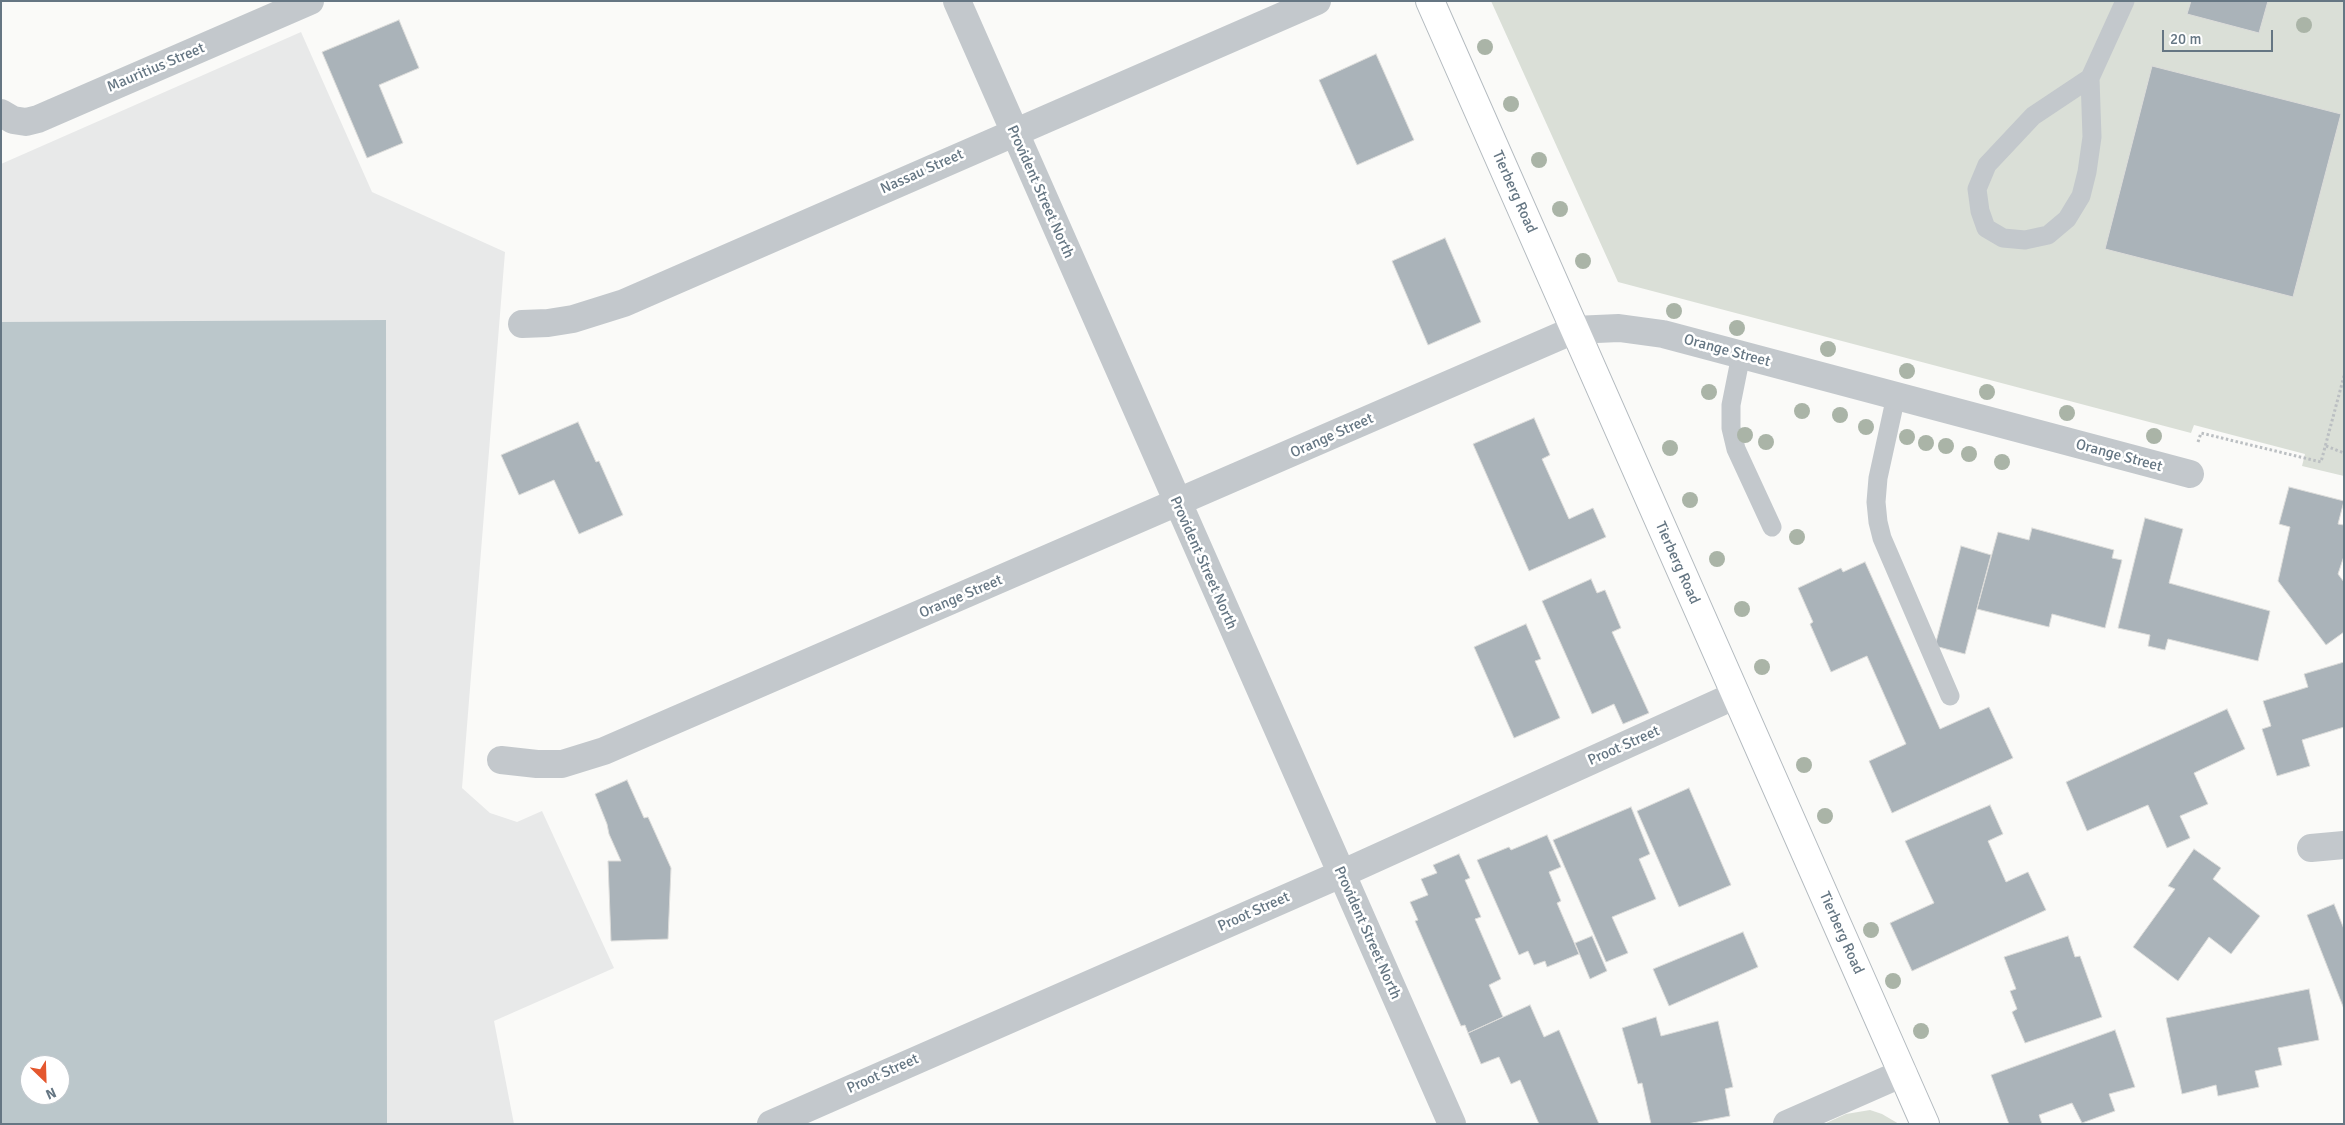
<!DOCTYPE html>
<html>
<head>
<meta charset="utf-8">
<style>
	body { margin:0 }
	#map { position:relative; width:2345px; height:1125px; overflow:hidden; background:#fafaf8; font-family:Signika,sans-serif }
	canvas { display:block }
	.frame { position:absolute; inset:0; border:2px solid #657683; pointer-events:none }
	.north { position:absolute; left:20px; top:1055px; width:50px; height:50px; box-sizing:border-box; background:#fff; border:1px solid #c1c8cd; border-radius:50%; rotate:156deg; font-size:14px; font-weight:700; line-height:20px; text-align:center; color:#657683 }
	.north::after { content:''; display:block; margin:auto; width:18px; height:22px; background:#e4572e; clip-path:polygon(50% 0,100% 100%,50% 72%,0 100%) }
	.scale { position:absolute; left:2162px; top:30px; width:111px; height:22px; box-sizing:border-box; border:2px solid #657683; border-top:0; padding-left:6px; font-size:15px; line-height:18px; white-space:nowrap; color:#657683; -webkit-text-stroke:4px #fff; paint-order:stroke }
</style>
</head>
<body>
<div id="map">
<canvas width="2345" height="1125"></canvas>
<div class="frame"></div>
<div class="north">N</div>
<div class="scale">20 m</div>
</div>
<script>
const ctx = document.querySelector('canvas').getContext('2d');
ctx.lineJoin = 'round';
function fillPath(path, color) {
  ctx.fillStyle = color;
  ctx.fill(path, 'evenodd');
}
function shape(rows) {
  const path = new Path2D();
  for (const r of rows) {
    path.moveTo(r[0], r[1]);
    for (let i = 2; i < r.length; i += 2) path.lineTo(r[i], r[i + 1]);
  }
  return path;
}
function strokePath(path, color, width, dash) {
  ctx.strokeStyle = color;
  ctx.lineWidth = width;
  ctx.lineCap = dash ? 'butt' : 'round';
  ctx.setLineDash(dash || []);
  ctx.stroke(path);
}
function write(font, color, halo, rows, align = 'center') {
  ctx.font = font + ' Signika,sans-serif';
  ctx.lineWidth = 5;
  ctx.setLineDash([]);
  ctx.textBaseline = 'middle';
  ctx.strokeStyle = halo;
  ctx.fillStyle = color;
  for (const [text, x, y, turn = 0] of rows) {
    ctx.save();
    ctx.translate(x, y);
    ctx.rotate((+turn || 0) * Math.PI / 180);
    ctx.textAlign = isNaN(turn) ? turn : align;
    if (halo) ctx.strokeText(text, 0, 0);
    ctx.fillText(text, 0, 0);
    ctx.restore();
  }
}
const built = shape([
	[301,32,372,192,505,252,462,788,490,813,517,822,542,811,614,968,494,1021,514,1124,1,1124,1,164],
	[30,1065,60,1065,60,1095,30,1095]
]);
const green = shape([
	[1491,1,2344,1,2344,476,2302,466,2305,454,2194,425,2191,433,1618,282],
	[1870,1110,1882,1114,1899,1124,1824,1124,1846,1114]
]);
const water = shape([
	[386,320,387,1124,1,1124,1,322],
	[30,1065,60,1065,60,1095,30,1095]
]);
const building = shape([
	[2191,1,2268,1,2259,33,2187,14,2191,1],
	[399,20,419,68,379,85,403,143,367,158,322,52,399,20],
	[1376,54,1414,140,1357,165,1319,80,1376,54],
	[2152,66,2341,114,2293,297,2105,249,2152,66],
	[1445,238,1481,322,1428,345,1392,261,1445,238],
	[1534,418,1550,455,1542,459,1569,519,1593,508,1606,537,1529,571,1473,444,1534,418],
	[578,422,596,462,599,461,623,515,579,534,554,480,519,495,501,455,578,422],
	[2289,487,2344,501,2338,524,2344,525,2344,556,2338,574,2344,582,2344,632,2326,645,2278,581,2290,527,2279,524,2289,487],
	[2145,518,2183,529,2169,583,2270,611,2258,661,2168,639,2165,650,2148,646,2150,635,2118,628,2145,518],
	[2032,528,2114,550,2112,558,2122,560,2105,628,2052,614,2049,627,1977,609,1998,532,2029,540,2032,528],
	[1961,546,1991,555,1965,654,1935,646,1961,546],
	[1865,562,1940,729,1989,707,2013,758,1892,813,1869,761,1906,744,1867,656,1831,672,1810,624,1813,622,1798,588,1841,568,1843,572,1865,562],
	[1591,579,1597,593,1605,590,1621,628,1612,632,1649,713,1623,724,1614,704,1592,714,1542,601,1591,579],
	[1526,624,1541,659,1535,661,1560,718,1514,738,1474,647,1526,624],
	[2344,662,2344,727,2302,740,2310,766,2277,776,2262,729,2271,726,2263,701,2308,687,2304,674,2344,662],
	[2227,709,2245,749,2194,773,2208,804,2180,816,2190,838,2167,848,2148,805,2087,831,2066,782,2227,709],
	[627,780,644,818,648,817,671,868,668,939,611,941,608,861,621,861,609,834,607,824,595,794,627,780],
	[1689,788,1731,885,1679,907,1637,811,1689,788],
	[1990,805,2003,834,1988,841,2006,882,2028,872,2046,910,1912,971,1890,923,1934,903,1905,841,1990,805],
	[1631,807,1650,854,1639,859,1656,899,1612,917,1628,953,1606,962,1553,840,1631,807],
	[1547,835,1561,867,1549,872,1561,901,1557,903,1579,954,1547,967,1545,961,1534,965,1528,951,1519,955,1477,860,1509,847,1511,850,1547,835],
	[2194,849,2221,868,2213,879,2260,916,2231,954,2209,937,2178,981,2133,947,2175,889,2168,886,2194,849],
	[1459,854,1470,878,1465,880,1481,917,1475,919,1501,979,1489,985,1503,1017,1468,1033,1465,1025,1461,1026,1415,921,1418,920,1410,902,1428,895,1421,879,1437,873,1433,865,1459,854],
	[2334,904,2344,929,2344,1009,2307,915,2334,904],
	[1743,932,1758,967,1669,1006,1653,969,1743,932],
	[1592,936,1607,971,1590,979,1575,943,1592,936],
	[2068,936,2075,957,2080,956,2102,1017,2025,1043,2012,1012,2017,1009,2010,991,2016,989,2004,957,2068,936],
	[2309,989,2319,1040,2278,1048,2282,1065,2255,1071,2259,1087,2218,1096,2216,1085,2182,1094,2166,1018,2309,989],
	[1530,1005,1544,1037,1559,1030,1599,1124,1539,1124,1520,1080,1511,1084,1499,1057,1481,1064,1468,1033,1530,1005],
	[1656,1017,1661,1036,1718,1021,1733,1087,1725,1089,1730,1116,1687,1124,1651,1124,1642,1083,1638,1084,1622,1028,1656,1017],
	[2115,1030,2135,1087,2109,1094,2115,1111,2082,1123,2072,1103,2039,1115,2042,1124,2009,1124,1991,1075,2115,1030]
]);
const path = shape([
	[2198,442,2201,433,2321,462,2344,376],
	[2326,446,2344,453]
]);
const lane = shape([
	[2090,78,2033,116,1987,165,1977,189,1980,211,1986,228,2003,238,2025,240,2048,235,2067,219,2081,196,2087,172,2092,137,2090,78,2125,1],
	[1741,355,1731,405,1731,428,1736,449,1772,527],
	[1896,396,1878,478,1876,502,1878,522,1882,538,1950,696]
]);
const street = shape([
	[957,1,1452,1124],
	[1,113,13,120,26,122,38,119,310,1],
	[522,324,548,323,573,319,624,303,1317,1],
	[501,760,537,764,562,764,604,751,1574,330,1619,328,1663,334,2190,474],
	[2311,848,2344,845],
	[771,1124,1341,874,1736,695],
	[1787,1124,1903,1073]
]);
const secondary = shape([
	[1430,1,1925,1124]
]);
const trees = [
	[2304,25],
	[1485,47],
	[1511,104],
	[1539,160],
	[1560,209],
	[1583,261],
	[1674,311],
	[1737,328],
	[1828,349],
	[1907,371],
	[1709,392],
	[1987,392],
	[1802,411],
	[2067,413],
	[1840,415],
	[1866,427],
	[1745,435],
	[2154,436],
	[1907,437],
	[1766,442],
	[1926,443],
	[1946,446],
	[1670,448],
	[1969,454],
	[2002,462],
	[1690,500],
	[1797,537],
	[1717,559],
	[1742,609],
	[1762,667],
	[1804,765],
	[1825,816],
	[1871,930],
	[1893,981],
	[1921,1031]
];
const streetNames = [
	["Mauritius Street",156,68,-23],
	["Nassau Street",922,172,-24],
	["Provident Street North",1040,192,66],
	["Tierberg Road",1514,192,66],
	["Orange Street",1727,351,15],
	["Orange Street",1332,436,-24],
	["Orange Street",2119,456,15],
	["Provident Street North",1203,563,66],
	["Tierberg Road",1677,563,66],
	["Orange Street",961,597,-23],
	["Proot Street",1624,746,-24],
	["Proot Street",1254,912,-24],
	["Provident Street North",1367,933,66],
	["Tierberg Road",1841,933,66],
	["Proot Street",883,1074,-24]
];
fillPath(built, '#e8e9e9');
fillPath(green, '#dadfd7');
fillPath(water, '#bbc7cb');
fillPath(building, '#aab3b9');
strokePath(building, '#dcdcda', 1);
strokePath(secondary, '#b3babf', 30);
strokePath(path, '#bbbfc2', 3, [2.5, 2.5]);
strokePath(lane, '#c3c8cc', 19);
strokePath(street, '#c3c8cc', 28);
strokePath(secondary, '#fff', 28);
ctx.fillStyle = '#aab4a7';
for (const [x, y] of trees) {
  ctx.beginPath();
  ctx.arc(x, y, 8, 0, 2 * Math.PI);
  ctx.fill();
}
write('15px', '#657683', '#fff', streetNames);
</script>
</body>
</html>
